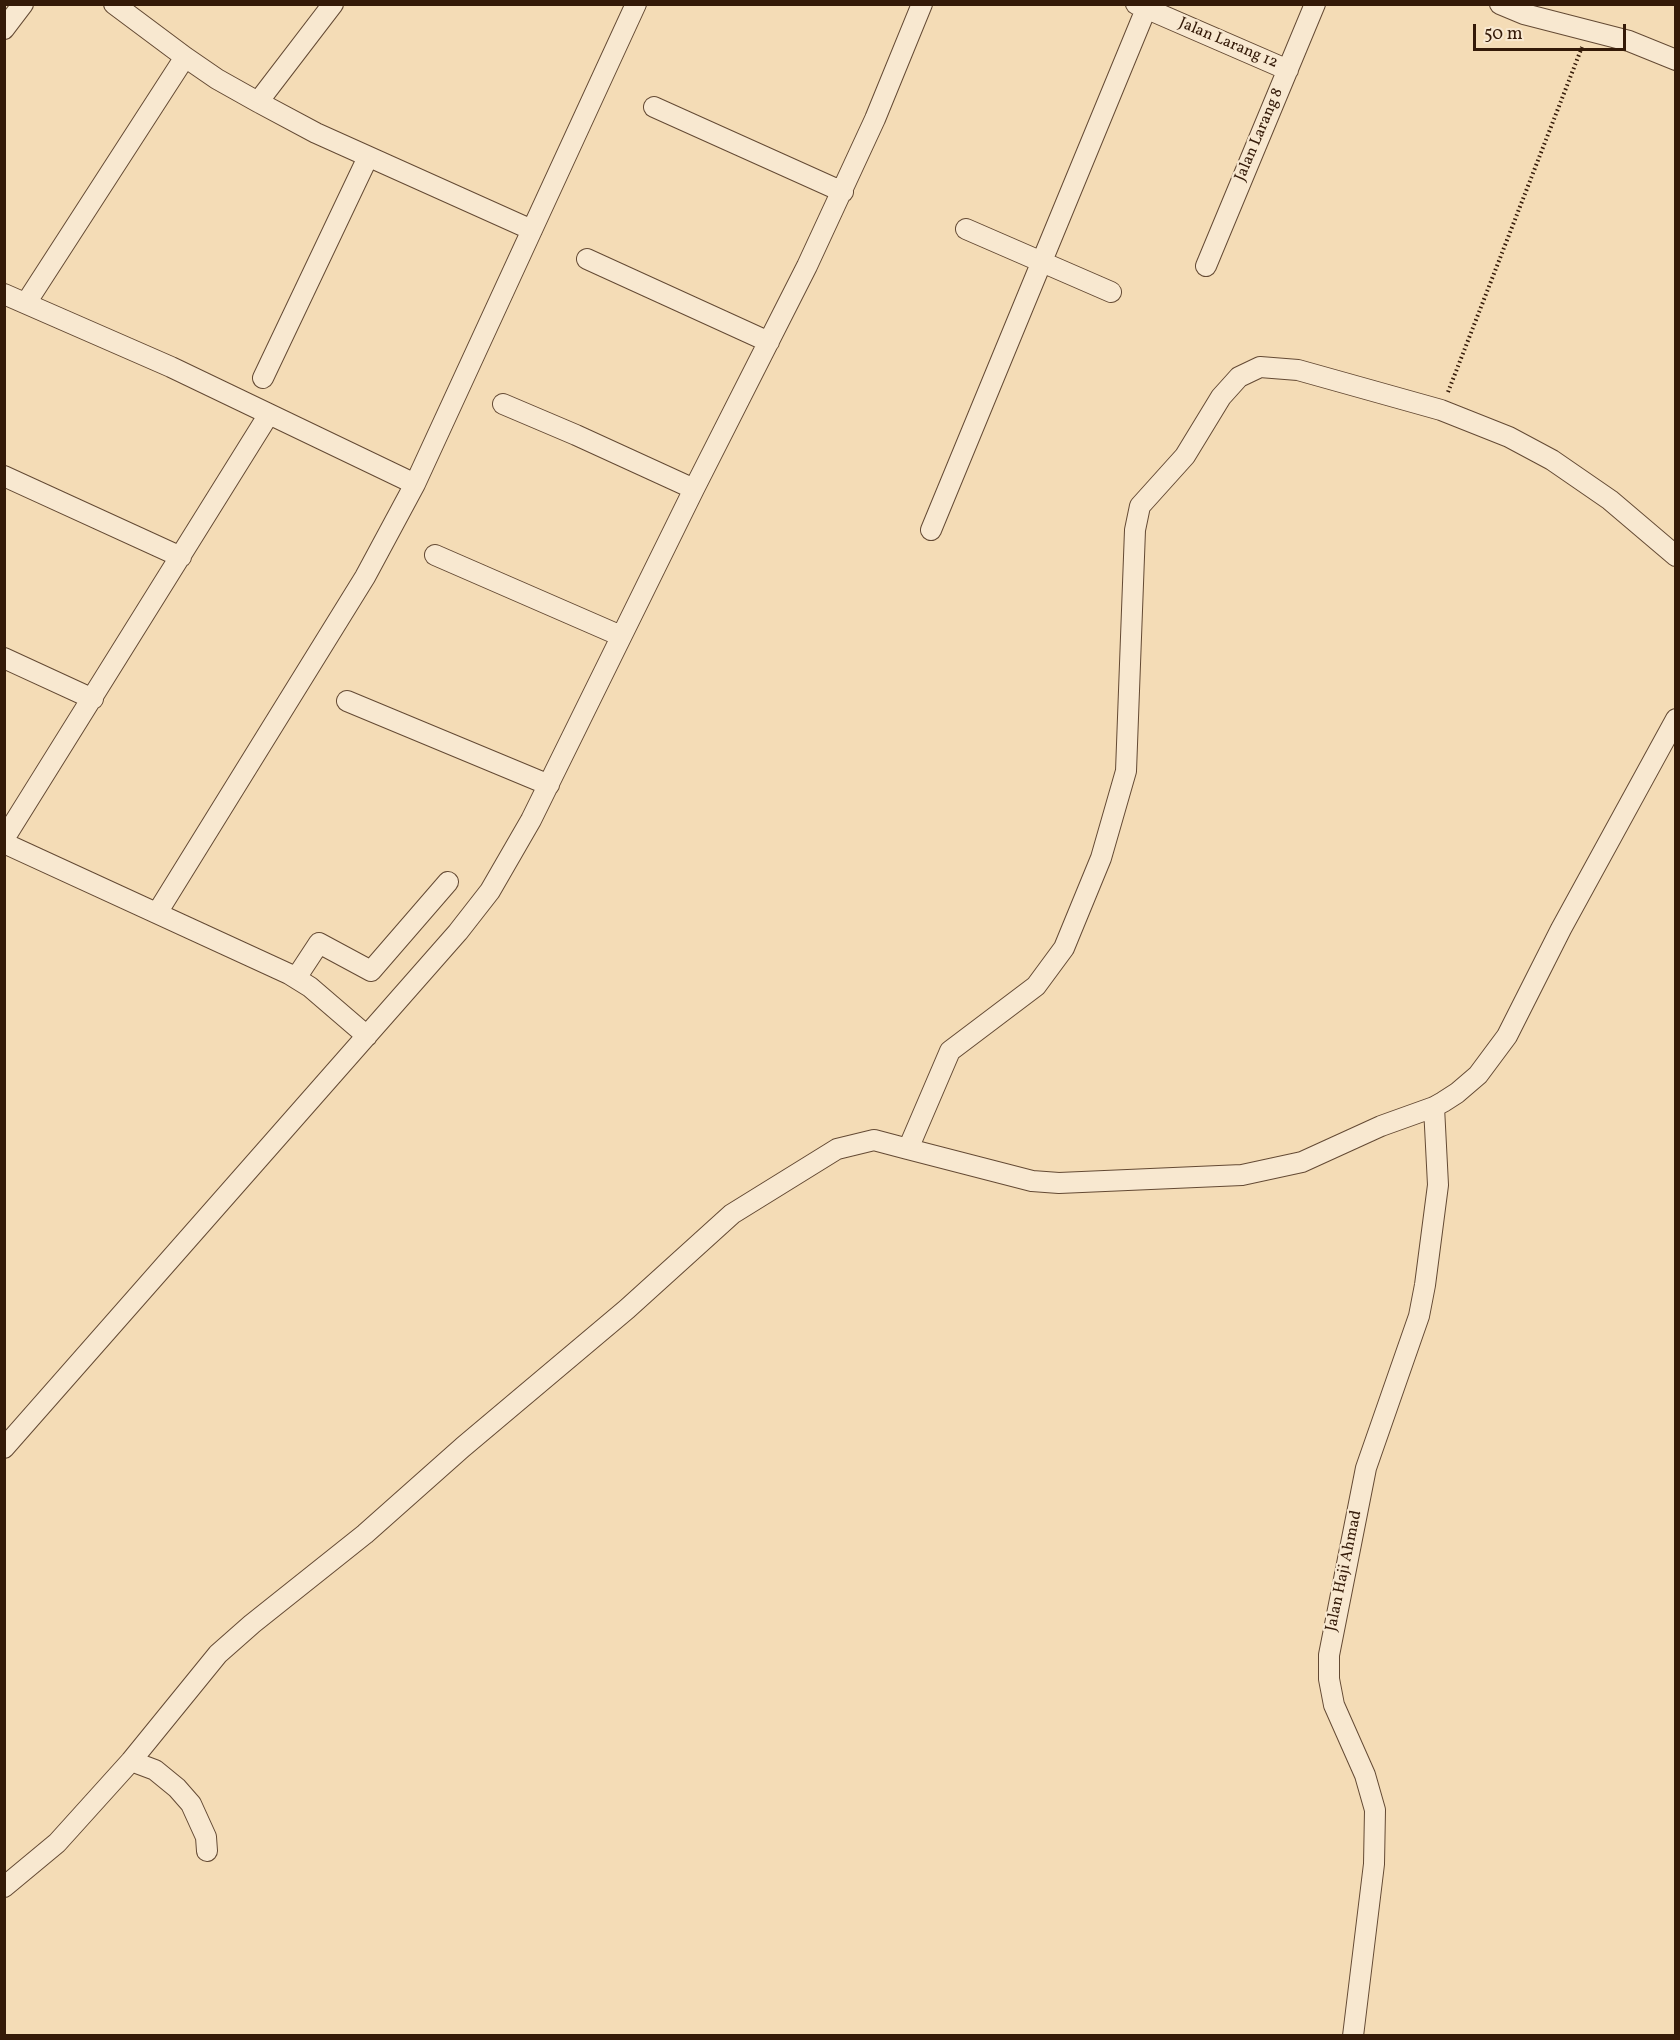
<!DOCTYPE html>
<html>
<head>
<meta charset="utf-8">
<style>
	body { margin:0 }
	#map { position:relative; width:1680px; height:2040px; overflow:hidden; background:#f4dcb6; font-family:Vollkorn,serif }
	canvas { display:block }
	.frame { position:absolute; inset:0; border:6px solid #341a08; pointer-events:none }
	.scale { position:absolute; left:1473px; top:24px; width:153px; height:27px; box-sizing:border-box; border:3px solid #341a08; border-top:0; padding-left:8px; font-size:18px; line-height:21px; white-space:nowrap; color:#341a08; -webkit-text-stroke:4px #f8e8d0; paint-order:stroke }
</style>
</head>
<body>
<div id="map">
<canvas width="1680" height="2040"></canvas>
<div class="frame"></div>
<div class="scale">50 m</div>
</div>
<script>
const ctx = document.querySelector('canvas').getContext('2d');
ctx.lineJoin = 'round';
function shape(rows) {
  const path = new Path2D();
  for (const r of rows) {
    path.moveTo(r[0], r[1]);
    for (let i = 2; i < r.length; i += 2) path.lineTo(r[i], r[i + 1]);
  }
  return path;
}
function strokePath(path, color, width, dash) {
  ctx.strokeStyle = color;
  ctx.lineWidth = width;
  ctx.lineCap = dash ? 'butt' : 'round';
  ctx.setLineDash(dash || []);
  ctx.stroke(path);
}
function write(font, color, halo, rows, align = 'center') {
  ctx.font = font + ' Vollkorn,serif';
  ctx.lineWidth = 4.5;
  ctx.setLineDash([]);
  ctx.textBaseline = 'middle';
  ctx.strokeStyle = halo;
  ctx.fillStyle = color;
  for (const [text, x, y, turn = 0] of rows) {
    ctx.save();
    ctx.translate(x, y);
    ctx.rotate((+turn || 0) * Math.PI / 180);
    ctx.textAlign = isNaN(turn) ? turn : align;
    if (halo) ctx.strokeText(text, 0, 0);
    ctx.fillText(text, 0, 0);
    ctx.restore();
  }
}
const path = shape([
	[1448,392,1582,47]
]);
const minor = shape([
	[114,4,185,57,217,79,258,102,316,133,532,230],
	[1136,4,1288,70],
	[1500,4,1524,14,1629,41,1676,60],
	[4,29,23,4],
	[258,102,333,4],
	[654,107,843,192],
	[966,229,1111,292],
	[587,259,769,342],
	[1206,266,1315,4],
	[4,294,171,367,415,484],
	[26,303,185,57],
	[263,378,368,157],
	[503,404,576,435,694,489],
	[4,476,181,557],
	[931,530,1146,9],
	[435,555,621,636],
	[4,658,93,699],
	[347,701,549,785],
	[4,839,269,414],
	[4,843,289,974,310,987,367,1036],
	[157,913,365,577,415,484,636,4],
	[296,978,319,943,371,971,448,882],
	[908,1149,1032,1181,1059,1183,1242,1175,1302,1162,1381,1126,1434,1107,1443,1102,1457,1093,1478,1075,1507,1036,1561,929,1676,719],
	[4,1448,458,932,490,891,531,820,694,489,807,266,875,119,922,4],
	[131,1761,155,1770,177,1788,191,1804,206,1837,207,1851],
	[4,1887,57,1843,131,1761,218,1654,252,1624,365,1534,463,1447,627,1309,732,1214,837,1149,874,1140,908,1149,950,1051,1036,986,1064,948,1101,858,1126,771,1135,530,1140,506,1185,456,1221,397,1239,377,1260,367,1298,370,1441,410,1509,437,1552,460,1610,500,1676,556],
	[1353,2036,1374,1864,1375,1810,1365,1775,1334,1705,1329,1679,1329,1655,1366,1468,1419,1316,1425,1285,1438,1185,1434,1107]
]);
const streetNames = [
	["Jalan Larang 12",1228,44,23],
	["Jalan Larang 8",1260,135,-67],
	["Jalan Haji Ahmad",1345,1571,-78]
];
strokePath(minor, '#644a34', 22);
strokePath(path, '#341a08', 4, [1.5, 3]);
strokePath(minor, '#f8e8d0', 20);
write('16px', '#341a08', '#f8e8d0', streetNames);
</script>
</body>
</html>
